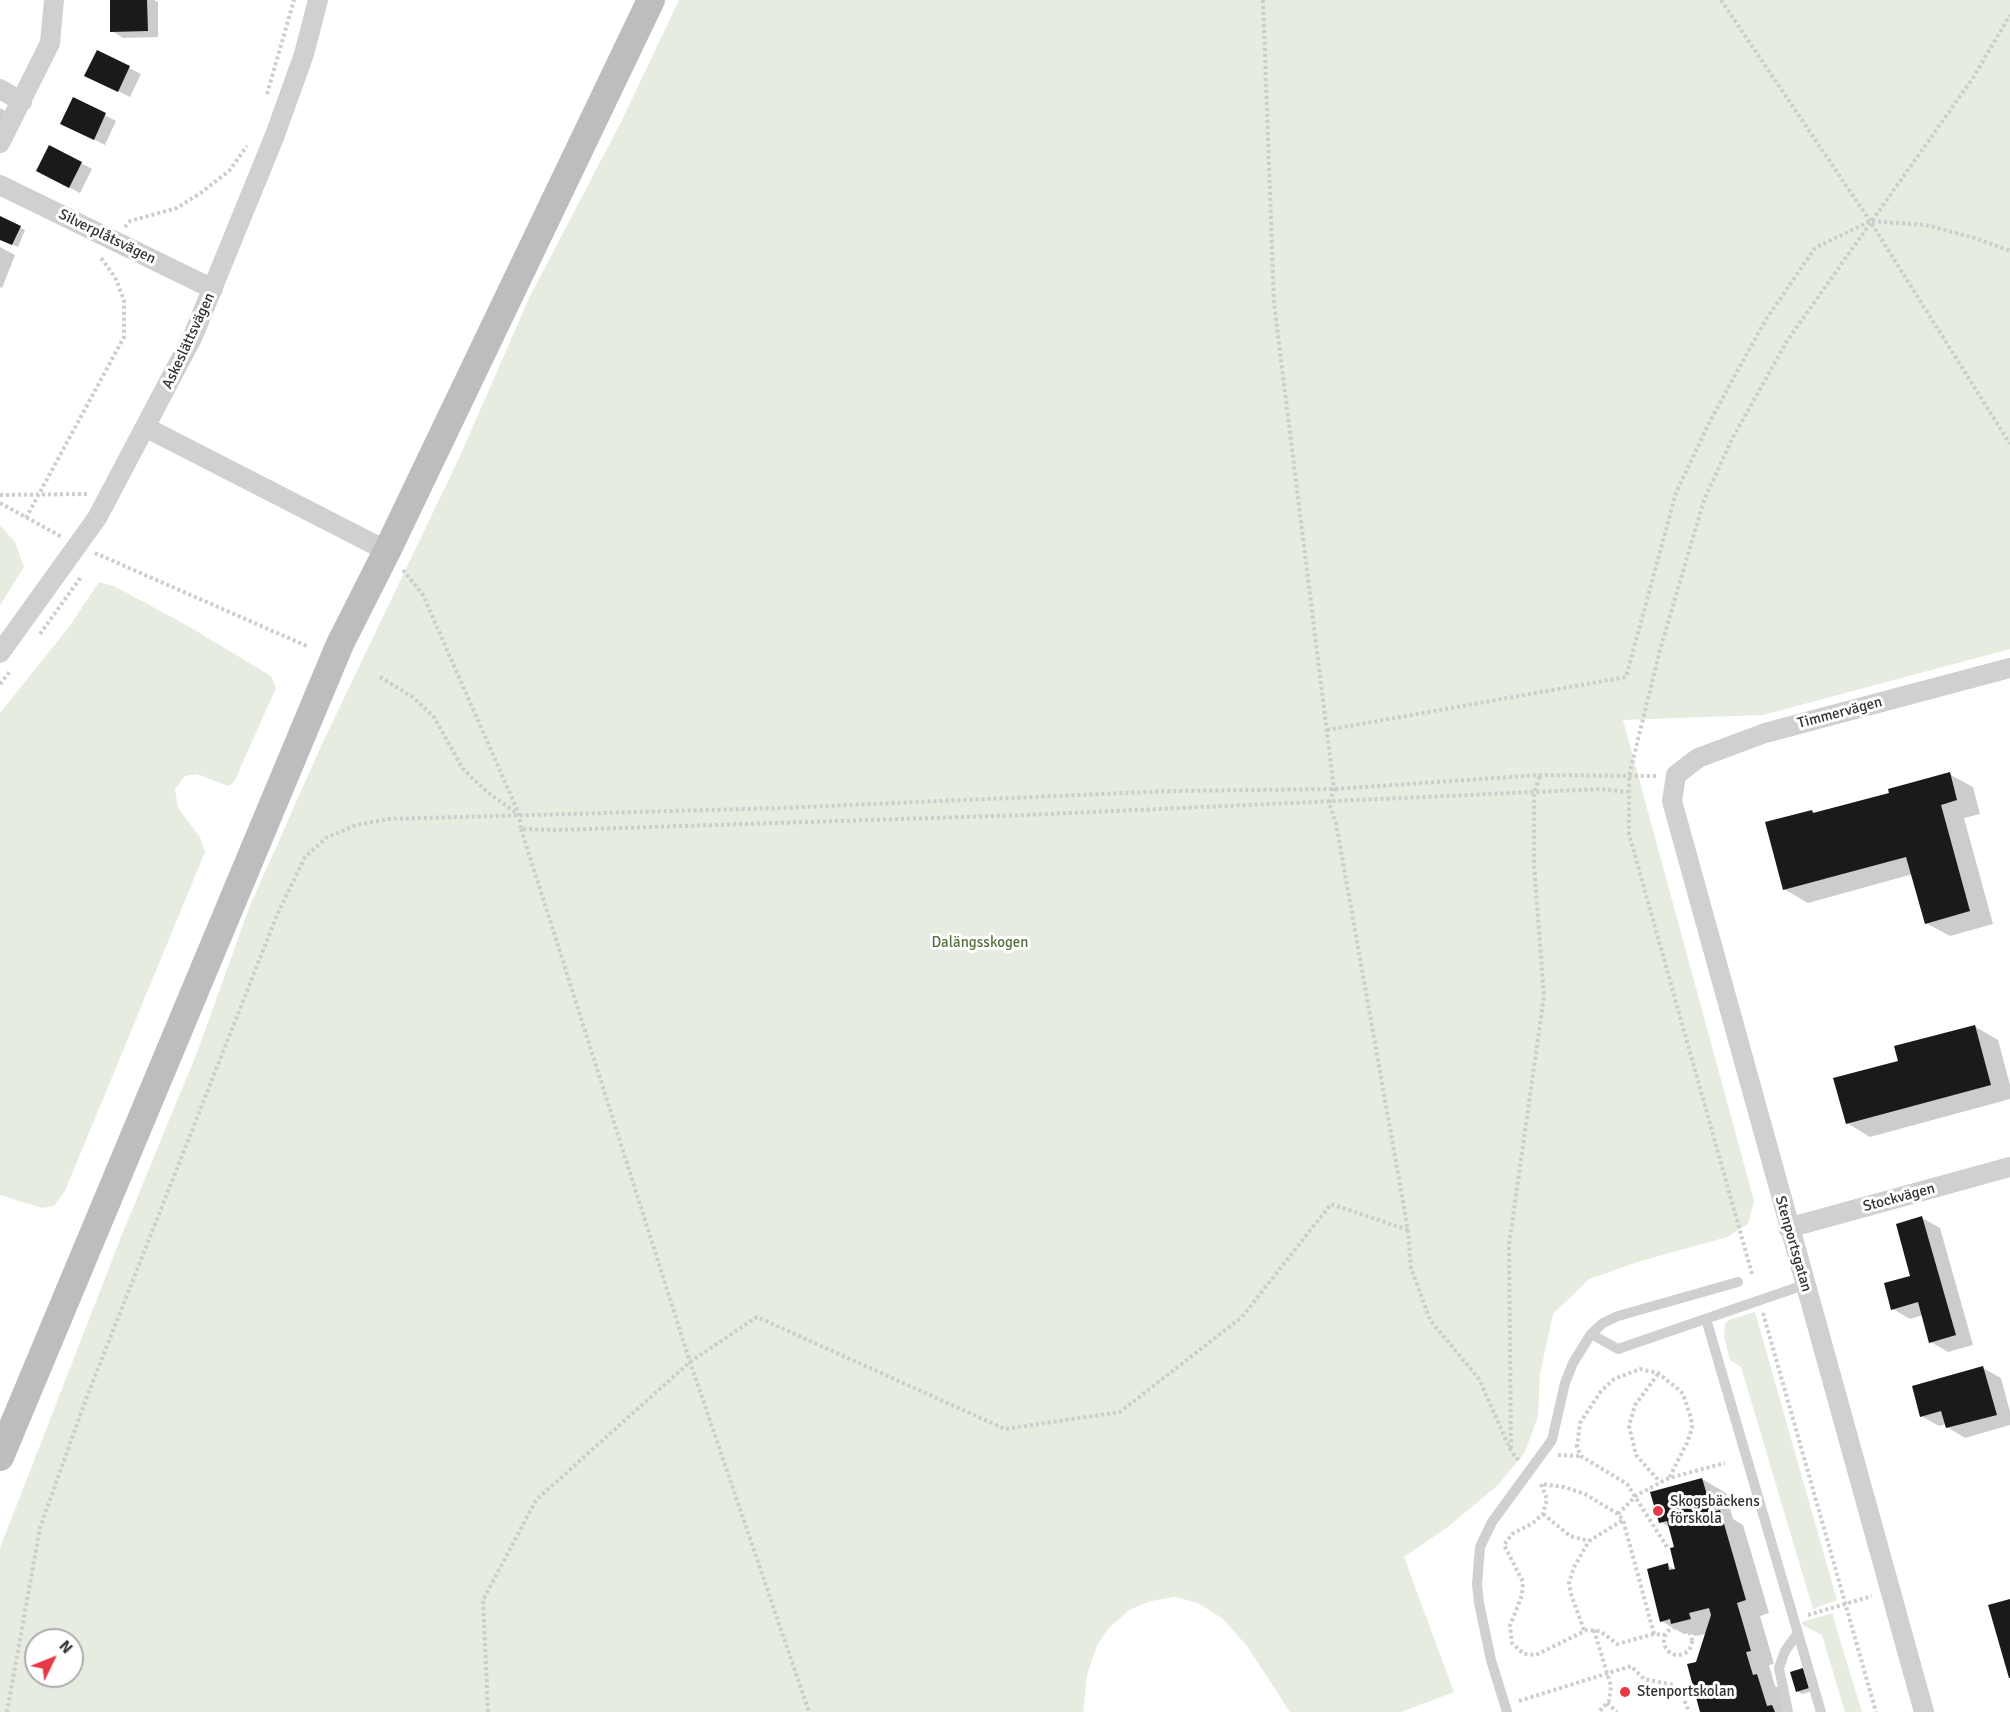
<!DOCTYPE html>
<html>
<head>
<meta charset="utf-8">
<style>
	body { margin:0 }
	#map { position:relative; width:2010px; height:1712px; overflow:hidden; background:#fff; font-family:Signika,sans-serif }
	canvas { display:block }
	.north { position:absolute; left:24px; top:1628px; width:60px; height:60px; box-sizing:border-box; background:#fff; border:2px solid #adadad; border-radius:50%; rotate:47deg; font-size:16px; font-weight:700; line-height:24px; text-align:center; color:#333 }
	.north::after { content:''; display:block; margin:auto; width:21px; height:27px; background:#e63946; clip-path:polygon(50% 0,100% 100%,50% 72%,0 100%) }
</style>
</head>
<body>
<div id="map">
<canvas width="2010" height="1712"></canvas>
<div class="north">N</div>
</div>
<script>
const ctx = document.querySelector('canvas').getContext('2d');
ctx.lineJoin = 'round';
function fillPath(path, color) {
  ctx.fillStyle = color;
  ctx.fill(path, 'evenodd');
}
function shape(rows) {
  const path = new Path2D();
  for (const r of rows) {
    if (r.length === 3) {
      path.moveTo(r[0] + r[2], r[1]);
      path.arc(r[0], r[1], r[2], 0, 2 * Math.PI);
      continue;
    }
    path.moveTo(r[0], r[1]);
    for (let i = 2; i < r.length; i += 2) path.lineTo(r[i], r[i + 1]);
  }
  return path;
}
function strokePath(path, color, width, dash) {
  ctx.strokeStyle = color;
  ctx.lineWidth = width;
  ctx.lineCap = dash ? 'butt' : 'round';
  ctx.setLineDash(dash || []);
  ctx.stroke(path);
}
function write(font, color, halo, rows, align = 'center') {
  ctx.font = font + ' Signika,sans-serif';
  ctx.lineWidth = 6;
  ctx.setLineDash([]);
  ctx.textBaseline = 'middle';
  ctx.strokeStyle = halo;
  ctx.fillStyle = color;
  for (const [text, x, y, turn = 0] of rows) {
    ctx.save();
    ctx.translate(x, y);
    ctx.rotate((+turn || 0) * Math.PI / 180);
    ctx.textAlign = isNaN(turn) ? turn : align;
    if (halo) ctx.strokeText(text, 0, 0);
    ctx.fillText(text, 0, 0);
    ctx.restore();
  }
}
const green = shape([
	[679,0,2010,0,2010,649,1763,715,1623,720,1754,1201,1748,1224,1727,1237,1641,1261,1589,1279,1553,1314,1540,1374,1538,1416,1525,1452,1498,1485,1449,1526,1404,1557,1454,1692,1401,1712,1290,1712,1247,1646,1223,1619,1198,1603,1175,1597,1151,1601,1129,1610,1108,1629,1097,1645,1087,1675,1083,1712,0,1712,0,1548,123,1232,198,1050,249,908,322,744,460,456,530,296,621,122],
	[36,1640,72,1640,72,1676,36,1676],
	[0,525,15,542,24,567,0,605],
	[99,582,116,587,188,626,271,676,276,688,234,782,228,786,197,774,185,776,175,789,178,808,200,837,205,852,65,1191,54,1206,42,1208,0,1195,0,713,69,627],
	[1755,1312,1837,1600,1813,1609,1741,1367,1730,1360,1724,1337,1725,1323,1729,1320],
	[1833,1613,1836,1627,1862,1712,1845,1712,1822,1635,1802,1625,1802,1622]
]);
const shadow = shape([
	[111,0,154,0,158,2,158,37,123,38,112,31],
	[97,52,141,74,130,97,96,80],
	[73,99,116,121,105,145,73,129],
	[0,108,5,111,0,122],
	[81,163,92,169,80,193,49,177],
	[0,218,25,230,18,247,0,239],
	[0,247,15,255,2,288,0,287],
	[1949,774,1973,787,1980,814,1964,818,1993,924,1950,936,1926,923,1913,874,1808,903,1784,889,1812,811,1816,814,1891,794],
	[1974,1026,1998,1040,2010,1085,2010,1099,1870,1137,1847,1123,1900,1062],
	[1922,1218,1940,1228,1973,1345,1948,1352,1931,1342,1923,1315,1910,1319,1893,1309,1912,1277],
	[1983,1368,2001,1378,2010,1412,2010,1425,1965,1438,1947,1427,1946,1424,1939,1426,1921,1416],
	[1702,1479,1726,1493,1733,1519,1743,1525,1769,1613,1760,1616,1774,1664,1769,1665,1775,1686,1781,1689,1787,1712,1702,1712,1697,1663,1706,1634,1695,1636,1690,1633,1684,1634,1661,1621,1667,1565,1677,1571,1676,1548,1670,1527,1660,1522],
	[1792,1673,1813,1691,1802,1694,1797,1691]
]);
const building = shape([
	[110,0,147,0,148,31,110,32],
	[97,50,130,66,118,92,84,76],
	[73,97,106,113,94,140,60,124],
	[49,145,82,162,69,188,36,171],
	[0,216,21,226,12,245,0,240],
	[1950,772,1957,800,1941,805,1970,911,1925,924,1906,857,1783,890,1765,822,1812,810,1813,813,1889,793,1888,789],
	[1975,1025,1991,1085,1846,1124,1833,1078,1898,1061,1894,1046],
	[1922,1216,1956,1335,1929,1343,1918,1302,1891,1310,1884,1283,1910,1276,1896,1224],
	[1983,1366,1997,1415,1946,1428,1941,1411,1920,1417,1912,1386],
	[1702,1478,1712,1512,1720,1510,1746,1600,1737,1603,1751,1651,1746,1652,1753,1675,1757,1674,1767,1706,1772,1705,1775,1712,1700,1712,1687,1664,1696,1662,1711,1615,1709,1608,1689,1613,1691,1619,1671,1624,1670,1619,1660,1622,1647,1569,1668,1563,1669,1570,1675,1569,1670,1548,1674,1547,1667,1521,1659,1523,1650,1492],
	[2010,1599,2010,1678,2009,1678,1988,1605],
	[1803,1668,1809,1688,1796,1692,1790,1672]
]);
const path = shape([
	[1263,0,1274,303,1334,789,1329,803,1336,823,1408,1230,1411,1268,1430,1320,1479,1379,1511,1451,1520,1462],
	[1721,0,1870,221,2010,444],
	[267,94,294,0],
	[125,227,130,221,177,208,202,192,229,171,247,146],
	[0,495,89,494],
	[0,503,62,537],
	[26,518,124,337,124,300,115,277,101,258],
	[95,553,309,647],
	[403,570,423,595,519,814],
	[40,634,81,577],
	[380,677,414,698,434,717,463,769,486,791,519,815,521,829,557,830,1026,815,1601,789,1627,792],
	[0,684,11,670],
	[1327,730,1626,677,1676,493,1710,421,1765,321,1815,248,1870,221,1926,225,1978,239,2010,251],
	[521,829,690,1362,809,1712],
	[1752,1274,1629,834,1629,776,1660,650,1704,500,1732,439,1787,341,1973,78,2010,15],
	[1763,1313,1876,1712],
	[1658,1374,1635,1405,1629,1426,1636,1455,1660,1482],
	[1511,1448,1509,1245,1544,996,1534,866,1534,794,1540,775],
	[1558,1455,1581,1456],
	[1543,1514,1570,1536,1589,1541],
	[1618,1514,1637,1495,1669,1478,1725,1463],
	[1667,1547,1627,1484,1581,1456,1577,1447,1580,1423,1601,1391,1614,1379,1640,1369,1658,1373,1678,1389,1683,1394,1691,1418,1692,1428,1687,1443,1669,1478],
	[1808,1615,1872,1596],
	[1678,1641,14],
	[1584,1630,1571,1594,1569,1583,1574,1567,1589,1541,1623,1520],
	[1594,1630,1611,1686,1609,1701,1599,1712],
	[1654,1634,1623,1520,1618,1514,1585,1494,1564,1487,1541,1484,1547,1499,1543,1514,1533,1523,1512,1534,1504,1545,1523,1582,1522,1595,1510,1626,1512,1643,1524,1654,1536,1655,1587,1630,1600,1631,1617,1644,1654,1634,1665,1635],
	[1519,1701,1631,1666,1644,1679,1674,1685,1680,1690,1689,1712],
	[1607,1703,1617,1712],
	[7,1712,40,1528,86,1399,277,915,305,857,326,838,356,825,389,819,780,808,1171,791,1334,789,1540,775,1657,776],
	[488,1712,483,1600,536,1500,690,1362,757,1317,1005,1429,1120,1412,1242,1317,1331,1204,1408,1230]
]);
const service = shape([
	[1706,1319,1821,1712],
	[1591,1334,1618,1349,1804,1285],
	[1507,1712,1491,1660,1479,1603,1477,1584,1480,1547,1492,1522,1552,1440,1565,1383,1573,1363,1591,1334,1603,1323,1618,1316,1738,1282],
	[1788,1712,1779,1668,1785,1651,1798,1633]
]);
const minor = shape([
	[0,89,22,102],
	[0,143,50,43,54,0],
	[0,185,213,289],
	[147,428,387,551],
	[0,653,97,518,193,336,275,135,304,54,318,0],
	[1788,1228,2010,1167],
	[1924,1712,1672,801,1676,775,1698,758,1765,733,2010,668]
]);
const secondary = shape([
	[0,1457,340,644,387,551,651,0]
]);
const markers = [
	[1658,1511,6,"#e63946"],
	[1625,1692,6,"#e63946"]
];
const streetNames = [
	["Silverplåtsvägen",107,237,26],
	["Askeslättsvägen",189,341,-65],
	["Timmervägen",1840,713,-15],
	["Stockvägen",1899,1198,-15],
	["Stenportsgatan",1793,1244,74]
];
const parkNames = [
	["Dalängsskogen",980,943]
];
const poiNames = [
	["Skogsbäckens",1670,1502],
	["förskola",1670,1519],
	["Stenportskolan",1637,1692]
];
fillPath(green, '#e6ecdf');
fillPath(shadow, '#0003');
fillPath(building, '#1a1a1a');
strokePath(path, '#cdcdcd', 4, [3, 3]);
strokePath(service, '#d0d0d0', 10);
strokePath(minor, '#d0d0d0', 20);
strokePath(secondary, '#bdbdbd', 28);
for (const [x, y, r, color] of markers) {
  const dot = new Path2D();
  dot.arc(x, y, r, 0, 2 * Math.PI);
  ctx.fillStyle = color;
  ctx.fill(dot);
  strokePath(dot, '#fff', 2);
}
write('15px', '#333', '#fff', streetNames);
write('15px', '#56703f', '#fff', parkNames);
write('15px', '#333', '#fff', poiNames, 'left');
</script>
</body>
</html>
